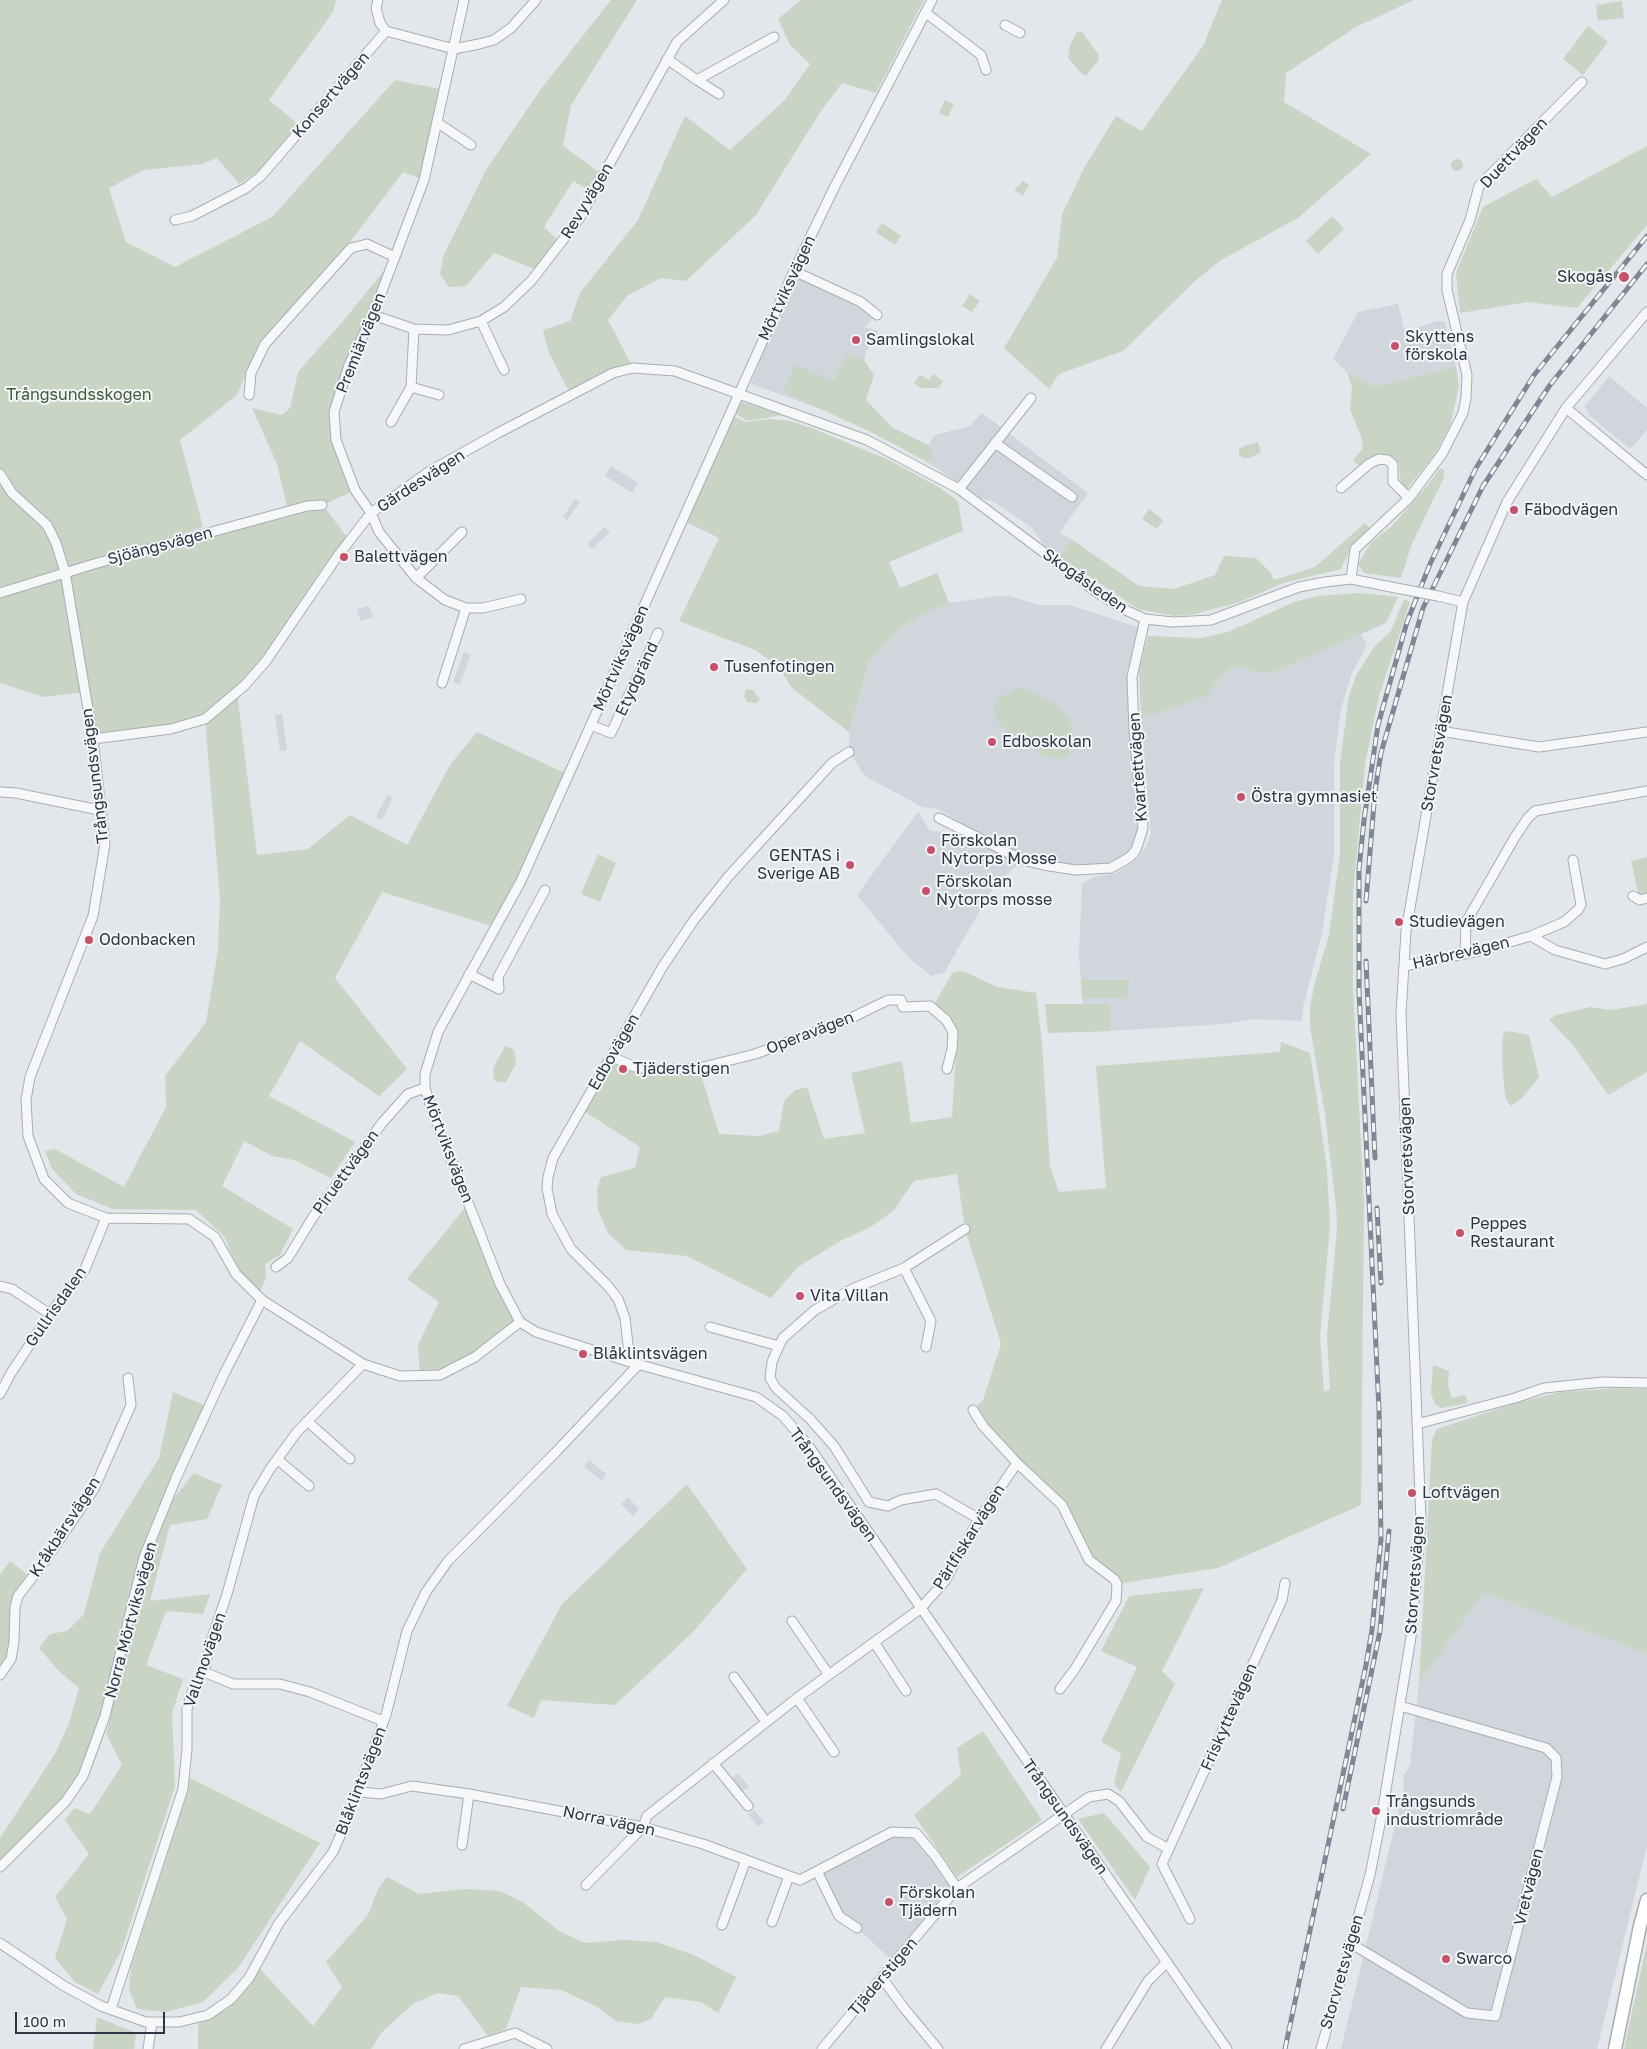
<!DOCTYPE html>
<html>
<head>
<meta charset="utf-8">
<style>
	body { margin:0 }
	#map { position:relative; width:1647px; height:2049px; overflow:hidden; background:#e3e6ea; font-family:"Golos Text",sans-serif }
	canvas { display:block }
	.scale { position:absolute; left:15px; top:2012px; width:150px; height:22px; box-sizing:border-box; border:2px solid #2c3541; border-top:0; padding-left:6px; font-size:15px; line-height:18px; white-space:nowrap; color:#2c3541; -webkit-text-stroke:4px #f3f5f8; paint-order:stroke }
</style>
</head>
<body>
<div id="map">
<canvas width="1647" height="2049"></canvas>
<div class="scale">100 m</div>
</div>
<script>
const ctx = document.querySelector('canvas').getContext('2d');
ctx.lineJoin = 'round';
function fillPath(path, color) {
  ctx.fillStyle = color;
  ctx.fill(path, 'evenodd');
}
function shape(rows) {
  const path = new Path2D();
  for (const r of rows) {
    if (r.length === 3) {
      path.moveTo(r[0] + r[2], r[1]);
      path.arc(r[0], r[1], r[2], 0, 2 * Math.PI);
      continue;
    }
    path.moveTo(r[0], r[1]);
    for (let i = 2; i < r.length; i += 2) path.lineTo(r[i], r[i + 1]);
  }
  return path;
}
function strokePath(path, color, width, dash) {
  ctx.strokeStyle = color;
  ctx.lineWidth = width;
  ctx.lineCap = dash ? 'butt' : 'round';
  ctx.setLineDash(dash || []);
  ctx.stroke(path);
}
function write(font, color, halo, rows, align = 'center') {
  ctx.font = font + ' "Golos Text",sans-serif';
  ctx.lineWidth = 4;
  ctx.setLineDash([]);
  ctx.textBaseline = 'middle';
  ctx.strokeStyle = halo;
  ctx.fillStyle = color;
  for (const [text, x, y, turn = 0] of rows) {
    ctx.save();
    ctx.translate(x, y);
    ctx.rotate((+turn || 0) * Math.PI / 180);
    ctx.textAlign = isNaN(turn) ? turn : align;
    if (halo) ctx.strokeText(text, 0, 0);
    ctx.fillText(text, 0, 0);
    ctx.restore();
  }
}
const built = shape([
	[794,271,877,315,864,327,879,331,866,351,864,360,847,355,818,408,751,384],
	[1398,304,1405,332,1437,321,1445,322,1456,367,1375,387,1347,372,1333,359,1358,312],
	[1609,376,1647,408,1647,430,1630,449,1589,415,1585,406],
	[982,413,1088,493,1059,533,1071,539,1060,557,1044,545,1032,528,994,502,981,498,929,463,933,453,928,445,935,435,970,426],
	[611,466,638,483,632,493,605,476],
	[575,499,580,502,567,520,563,517],
	[604,527,610,532,592,549,587,544],
	[996,596,1009,596,1039,605,1069,605,1143,629,1132,677,1143,828,1136,850,1099,870,1023,860,994,886,944,973,931,976,908,957,857,895,918,812,930,831,948,833,1020,858,938,809,922,807,865,776,849,752,849,732,869,661,896,632,918,616,949,603],
	[369,606,373,617,361,621,357,609],
	[1361,634,1367,645,1352,673,1341,709,1334,762,1334,856,1322,933,1303,1007,1302,1021,1254,1019,1224,1024,1093,1032,1089,1029,1082,998,1079,954,1082,884,1093,877,1116,873,1135,861,1146,848,1151,833,1141,719,1206,697,1225,672,1234,666,1255,672,1272,673],
	[464,652,471,654,460,685,453,682],
	[282,714,287,750,280,751,275,715],
	[387,795,393,798,382,820,376,817],
	[589,1460,606,1474,602,1481,584,1467],
	[628,1497,639,1509,633,1516,621,1504],
	[1484,1591,1647,1654,1647,1845,1597,2049,1341,2049,1404,1788,1403,1776,1410,1765,1419,1683],
	[737,1773,750,1787,742,1791,731,1779],
	[754,1810,764,1822,758,1827,748,1814],
	[892,1832,916,1833,957,1888,895,1963,857,1928,839,1916,817,1871]
]);
const green = shape([
	[0,0,336,0,333,12,269,100,298,124,258,172,239,184,217,158,202,164,144,170,109,188,126,242,175,267,272,217,395,80,445,90,424,180,403,172,344,250,275,326,256,351,237,395,180,440,203,527,75,569,288,511,277,464,252,408,282,415,290,408,298,372,344,320,395,257,334,412,336,440,355,490,323,505,349,540,266,661,237,692,257,855,308,849,350,815,407,845,450,765,477,732,569,775,495,927,382,892,335,978,407,1069,379,1096,300,1041,269,1096,355,1142,331,1178,294,1160,272,1156,244,1141,222,1186,293,1229,280,1255,265,1264,266,1278,260,1291,239,1271,224,1236,196,1210,113,1209,76,1194,52,1169,45,1151,55,1149,124,1187,166,1107,165,1076,206,1022,218,950,220,899,205,719,93,739,85,692,44,697,0,683],
	[611,0,637,0,571,105,563,146,603,175,594,193,573,181,544,227,561,243,539,271,494,253,466,286,449,287,440,274,444,254,486,170,541,89],
	[801,0,924,0,876,93,842,83,821,111,756,215,686,281,661,278,627,296,608,320,633,368,571,395,549,353,543,330,570,321,580,293,638,220,685,116,730,150,784,101,810,64,790,45,778,19],
	[1222,0,1414,0,1356,27,1286,73,1284,102,1371,154,1298,218,1221,260,1195,281,1123,351,1059,374,1049,389,1004,348,1057,258,1062,215,1084,168,1116,116,1142,131,1203,46],
	[1622,1,1624,18,1598,21,1596,5],
	[1588,26,1608,42,1583,75,1563,59],
	[1077,32,1082,32,1099,55,1098,61,1086,76,1081,73,1068,58,1070,45],
	[945,100,954,104,948,117,939,113],
	[1647,146,1647,225,1577,308,1528,302,1460,313,1456,273,1483,207,1536,179,1552,197],
	[1457,165,6],
	[1023,181,1029,185,1023,196,1014,190],
	[1332,216,1344,229,1318,254,1306,241],
	[882,223,901,236,895,245,876,232],
	[970,294,980,301,972,312,962,306],
	[847,354,864,360,874,375,866,400,893,428,928,445,933,453,929,463,871,432,783,392,796,364,833,381],
	[1456,367,1459,386,1450,426,1434,455,1407,489,1401,484,1399,464,1394,457,1380,454,1368,458,1360,466,1353,461,1363,448,1361,436,1350,409,1352,388,1347,372,1375,387],
	[933,374,943,381,938,388,922,388,914,383,920,375,929,380],
	[738,402,749,404,782,415,754,420,746,420,734,413],
	[730,415,745,422,771,419,790,421,814,429,889,460,940,488,958,501,963,531,889,562,900,588,937,573,949,603,918,616,896,632,869,661,849,732,792,688,777,665,755,650,679,621,719,538,682,520],
	[1258,442,1261,452,1250,458,1243,458,1239,455,1239,449,1244,446],
	[1440,468,1444,470,1444,477,1411,546,1401,578,1364,573,1358,564,1371,542,1390,528,1428,485],
	[1149,509,1163,520,1157,529,1142,519],
	[1365,523,1370,528,1351,547,1341,569,1283,583,1240,602,1195,614,1174,616,1138,609,1060,557,1071,539,1139,586,1174,589,1215,575,1224,556,1256,558,1270,572,1274,580,1315,567],
	[1359,593,1398,597,1386,623,1272,673,1255,672,1234,666,1225,672,1206,697,1141,719,1139,670,1148,636,1201,638,1228,632,1294,602,1317,596],
	[1404,599,1410,602,1379,696,1365,764,1353,893,1353,989,1364,1202,1361,1505,1218,1568,1117,1584,1089,1560,1068,1514,973,1410,983,1400,1001,1344,965,1229,957,1174,914,1181,893,1211,869,1228,840,1241,798,1267,771,1298,687,1256,626,1250,608,1233,598,1210,597,1189,601,1177,635,1168,640,1147,581,1109,612,1057,635,1067,699,1068,719,1134,759,1136,779,1131,784,1101,795,1090,807,1087,824,1139,865,1133,851,1073,902,1061,911,1123,952,1117,957,1034,934,1005,953,972,963,971,997,987,1036,993,1042,1043,1050,1167,1059,1192,1106,1188,1096,1066,1280,1052,1281,1042,1310,1053,1320,1119,1327,1170,1330,1227,1320,1336,1324,1392,1330,1389,1327,1336,1337,1229,1336,1206,1325,1115,1310,1027,1310,1007,1315,982,1329,935,1340,854,1340,763,1349,695,1357,674,1374,647,1391,631],
	[1025,688,1056,704,1068,716,1072,727,1069,755,1061,759,1042,756,1027,743,1008,733,995,718,994,707,1000,698,1016,689],
	[746,689,753,690,760,700,756,703,747,702,744,696],
	[598,854,616,863,600,902,581,894],
	[1647,857,1647,894,1639,896,1631,861],
	[1081,980,1129,980,1127,998,1082,998],
	[1045,1004,1110,1004,1110,1031,1048,1033],
	[1647,1004,1647,1072,1608,1095,1573,1045,1549,1020,1556,1015,1590,1007,1611,1010],
	[1508,1031,1529,1035,1539,1077,1523,1097,1511,1106,1506,1099,1504,1087,1502,1056,1503,1034],
	[505,1046,514,1050,516,1064,506,1082,498,1082,494,1079,493,1069],
	[469,1203,520,1322,475,1357,440,1375,420,1376,418,1345,439,1302,407,1279],
	[1433,1365,1449,1371,1448,1385,1452,1398,1465,1395,1468,1403,1441,1408,1435,1404,1431,1394],
	[1619,1388,1647,1389,1647,1654,1484,1592,1419,1683,1432,1440,1437,1429,1516,1403,1561,1392],
	[173,1392,209,1407,144,1557,121,1657,83,1776,0,1867,0,1838,56,1752,69,1723,79,1688,60,1672,39,1648,50,1634,67,1631,84,1614,100,1553,159,1458],
	[194,1473,222,1485,207,1519,170,1525,150,1601,210,1594,203,1614,166,1611,146,1665,183,1679,172,1713,175,1786,122,1949,98,1994,75,1982,55,1958,67,1919,55,1897,89,1854,65,1820,74,1808,90,1814,122,1765,106,1734,149,1558,170,1503],
	[687,1484,747,1569,694,1631,615,1705,541,1700,534,1718,507,1706,562,1604],
	[10,1561,32,1578,18,1596,14,1642,0,1675,0,1575],
	[1204,1588,1162,1671,1175,1684,1121,1792,1114,1784,1121,1753,1101,1742,1137,1667,1101,1651,1129,1596],
	[983,1731,1042,1820,957,1877,914,1815,961,1775,957,1748],
	[190,1778,320,1843,238,1968,203,2002,166,2012,137,2009,129,1990,131,1966,188,1792],
	[1104,1813,1150,1867,1135,1900,1078,1819],
	[387,1877,419,1894,464,1889,500,1891,523,1902,559,1931,585,1943,624,1940,657,1942,696,1956,736,1977,718,2013,701,2002,665,1997,651,2019,638,2024,616,2021,598,2007,561,1990,521,1987,506,2029,488,2036,458,1996,438,1993,414,2003,382,2032,371,2049,198,2049,198,2024,210,2017,259,1968,313,2026,342,1987,326,1962,368,1915,378,1889],
	[1647,1943,1647,2049,1624,2049],
	[97,2017,136,2033,134,2049,93,2049]
]);
const street = shape([
	[378,0,376,8,380,23,386,31],
	[464,0,424,180,373,315,349,365,334,412,336,440,355,490,371,513,379,532,416,578,445,600,466,608,483,608,521,599],
	[932,0,834,188,794,271,521,881,438,1032,425,1074,425,1088,433,1113,500,1284,520,1322,536,1332,630,1362,756,1397,783,1416,808,1445,1227,2049],
	[926,13,981,55,986,70],
	[1005,25,1020,33],
	[667,59,697,80,774,37],
	[697,80,719,94],
	[438,123,471,145],
	[175,220,192,216,246,188,261,176,386,31,454,49,479,44,494,40,511,28,536,0],
	[794,271,861,302,877,315],
	[373,315,414,329,448,330,481,321,504,307,532,280,579,219,677,42,724,0],
	[481,321,504,370],
	[411,387,439,395],
	[249,395,251,373,265,344,351,248,367,244,395,257],
	[1566,408,1647,475],
	[391,422,411,387,414,329],
	[995,443,1072,497],
	[0,474,12,493,47,525,56,543,65,572,93,739,105,844,93,916,30,1077,26,1100,28,1136,44,1179,68,1203,106,1218,189,1219,215,1237,236,1274,262,1300,363,1364,400,1376,440,1375,475,1357,520,1322],
	[1341,488,1369,464,1379,459,1388,460,1393,465,1393,482,1409,498],
	[959,489,1031,398],
	[416,578,462,532],
	[1351,579,1355,549,1409,498,1442,454,1463,413,1466,398,1467,375,1447,290,1447,274,1470,220,1479,186,1582,82],
	[0,593,94,564,307,506,322,505],
	[1438,596,1463,602],
	[442,683,466,608],
	[591,725,611,733,658,633],
	[1440,731,1539,747,1647,732],
	[93,739,171,729,205,719,245,685,266,661,337,557,371,513,430,471,498,433,613,373,633,368,675,371,867,440,959,489,1098,593,1121,608,1145,619,1173,622,1211,620,1299,587,1325,582,1351,579,1391,587],
	[0,792,16,793,99,810],
	[939,818,1023,860,1043,865,1076,870,1111,868,1130,857,1136,850,1143,828,1134,732,1132,677,1145,619],
	[1633,896,1640,900,1647,898],
	[1531,936,1555,950,1605,964,1623,959,1647,947],
	[1465,954,1466,922,1515,837,1527,819,1535,811,1647,791],
	[1404,966,1479,951,1531,936,1564,922,1578,910,1581,905,1573,860],
	[469,974,499,989,498,977,545,890],
	[612,1057,635,1067,653,1070,699,1068,755,1054,845,1021,888,1000,901,1000,903,1007,930,1006,946,1020,953,1032,952,1049,947,1069],
	[276,1267,288,1258,313,1217,382,1123,408,1094,425,1088],
	[904,1268,965,1229],
	[0,1286,12,1289,50,1314],
	[710,1327,779,1346,772,1362,770,1378,776,1388,810,1419,834,1446,869,1502,888,1506,901,1500,936,1494,979,1519],
	[779,1346,783,1338,815,1310,852,1289,904,1268,931,1321,926,1347],
	[630,1362,625,1318,618,1299,608,1286,571,1249,552,1214,547,1188,548,1177,553,1158,663,966,694,920,728,877,832,763,849,752],
	[0,1394,11,1373,50,1314,85,1269,106,1218],
	[973,1410,983,1426,1017,1463],
	[307,1421,350,1459],
	[1417,1424,1515,1398,1544,1388,1603,1382,1647,1383],
	[277,1459,309,1486],
	[792,1621,829,1675],
	[874,1642,906,1691],
	[204,1672,233,1684,280,1684,310,1692,383,1721],
	[0,1675,11,1659,14,1642,15,1607,18,1596,45,1561,94,1489,131,1405,128,1378],
	[734,1677,766,1722],
	[797,1698,834,1752],
	[713,1763,748,1806],
	[359,1792,381,1794,412,1786,469,1794,462,1845],
	[469,1794,643,1827,703,1844,800,1880,892,1832,916,1833,936,1857,957,1888],
	[0,1867,66,1801,83,1776,105,1716,144,1557,177,1476,224,1374,262,1300],
	[817,1871,839,1916,857,1928],
	[586,1885,643,1827,647,1816,797,1698,920,1609,945,1581,979,1519,1017,1463,1062,1505,1089,1560,1114,1579,1117,1584,1116,1601,1075,1669,1060,1689],
	[1190,1919,1162,1864,1282,1600,1285,1583],
	[772,1922,789,1876],
	[722,1925,746,1860],
	[0,1943,64,1986,101,2006,146,2022,179,2022,208,2015,231,1999,249,1978,279,1923,333,1852,344,1827,386,1715,407,1631,426,1592,448,1561,555,1453,639,1364],
	[1350,1943,1467,2013,1495,2016,1557,1777,1556,1758,1546,1748,1400,1706],
	[882,1978,904,2008,938,2049],
	[111,2009,183,1789,187,1749,187,1709,194,1685,204,1672,210,1644,227,1594,254,1496,270,1469,297,1432,363,1364],
	[148,2049,152,2022],
	[464,2049,515,2033,547,2049],
	[822,2049,957,1888,1089,1797,1108,1794,1119,1801,1147,1837,1169,1849],
	[1106,2049,1148,1981,1167,1962],
	[1321,2049,1370,1875,1382,1814,1411,1637,1421,1520,1401,1014,1406,931,1463,602,1507,502,1566,408,1647,312]
]);
const secondary = shape([
	[1615,2049,1640,1926,1647,1900]
]);
const rail = shape([
	[1366,901,1375,791,1381,753,1423,608,1483,486,1550,385,1647,264],
	[1366,961,1375,1158],
	[1377,1208,1381,1283],
	[1343,1809,1380,1631,1389,1531],
	[1285,2049,1366,1665,1372,1630,1381,1539,1379,1410,1359,991,1359,869,1364,820,1378,725,1407,622,1430,564,1476,468,1534,375,1647,236]
]);
const streetBridge = shape([
	[1391,587,1438,596]
]);
const markers = [
	[1624,277,6,"#c55269"],
	[856,340,5,"#c55269"],
	[1395,346,5,"#c55269"],
	[1514,510,5,"#c55269"],
	[344,557,5,"#c55269"],
	[714,667,5,"#c55269"],
	[992,742,5,"#c55269"],
	[1241,797,5,"#c55269"],
	[931,850,5,"#c55269"],
	[850,865,5,"#c55269"],
	[926,891,5,"#c55269"],
	[1399,922,5,"#c55269"],
	[89,940,5,"#c55269"],
	[623,1069,5,"#c55269"],
	[1460,1233,5,"#c55269"],
	[800,1296,5,"#c55269"],
	[583,1354,5,"#c55269"],
	[1412,1493,5,"#c55269"],
	[1376,1811,5,"#c55269"],
	[889,1902,5,"#c55269"],
	[1446,1959,5,"#c55269"]
];
const streetNames = [
	["Konsertvägen",331,95,-49],
	["Duettvägen",1514,153,-47],
	["Revyvägen",587,201,-59],
	["Mörtviksvägen",787,288,-65],
	["Premiärvägen",361,343,-68],
	["Gärdesvägen",421,481,-33],
	["Sjöängsvägen",160,546,-15],
	["Skogåsleden",1085,581,35],
	["Mörtviksvägen",621,658,-66],
	["Etydgränd",637,679,-65],
	["Storvretsvägen",1437,753,-80],
	["Kvartettvägen",1138,767,-94],
	["Trångsundsvägen",95,776,-97],
	["Härbrevägen",1461,953,-13],
	["Operavägen",810,1033,-21],
	["Edbovägen",614,1052,-60],
	["Mörtviksvägen",448,1149,69],
	["Storvretsvägen",1407,1156,-92],
	["Piruettvägen",346,1172,-54],
	["Gullrisdalen",56,1307,-55],
	["Trångsundsvägen",833,1485,54],
	["Kråkbärsvägen",65,1527,-57],
	["Pärlfiskarvägen",969,1537,-58],
	["Storvretsvägen",1415,1575,-86],
	["Norra Mörtviksvägen",131,1620,-75],
	["Vallmovägen",205,1660,-71],
	["Friskyttevägen",1229,1717,-66],
	["Blåklintsvägen",361,1781,-69],
	["Trångsundsvägen",1065,1817,55],
	["Norra vägen",609,1821,12],
	["Vretvägen",1529,1887,-76],
	["Storvretsvägen",1342,1972,-74],
	["Tjäderstigen",883,1977,-50]
];
const poiNames = [
	["Skogås",1613,277,"right"],
	["Skyttens",1405,337],
	["förskola",1405,355],
	["Samlingslokal",866,340],
	["Fäbodvägen",1524,510],
	["Balettvägen",354,557],
	["Tusenfotingen",724,667],
	["Edboskolan",1002,742],
	["Östra gymnasiet",1251,797],
	["Förskolan",941,841],
	["Nytorps Mosse",941,859],
	["GENTAS i",840,856,"right"],
	["Sverige AB",840,874,"right"],
	["Förskolan",936,882],
	["Nytorps mosse",936,900],
	["Studievägen",1409,922],
	["Odonbacken",99,940],
	["Tjäderstigen",633,1069],
	["Peppes",1470,1224],
	["Restaurant",1470,1242],
	["Vita Villan",810,1296],
	["Blåklintsvägen",593,1354],
	["Loftvägen",1422,1493],
	["Trångsunds",1386,1802],
	["industriområde",1386,1820],
	["Förskolan",899,1893],
	["Tjädern",899,1911],
	["Swarco",1456,1959]
];
const parkNames = [
	["Trångsundsskogen",79,395]
];
fillPath(built, '#d1d6dc');
fillPath(green, '#c9d4c5');
strokePath(street, '#a8adb4', 11);
strokePath(secondary, '#a8adb4', 15);
strokePath(street, '#f6f7f9', 9);
strokePath(secondary, '#fff', 12);
strokePath(rail, '#7e8793', 5);
strokePath(rail, '#f3f5f8', 3, [9]);
strokePath(streetBridge, '#a8adb4', 11, []);
strokePath(streetBridge, '#f6f7f9', 9);
for (const [x, y, r, color] of markers) {
  const dot = new Path2D();
  dot.arc(x, y, r, 0, 2 * Math.PI);
  ctx.fillStyle = color;
  ctx.fill(dot);
  strokePath(dot, '#f3f5f8', 2);
}
write('16px', '#2c3541', '#f3f5f8', streetNames);
write('16px', '#2c3541', '#f3f5f8', poiNames, 'left');
write('16px', '#425c3a', '#f3f5f8', parkNames);
</script>
</body>
</html>
